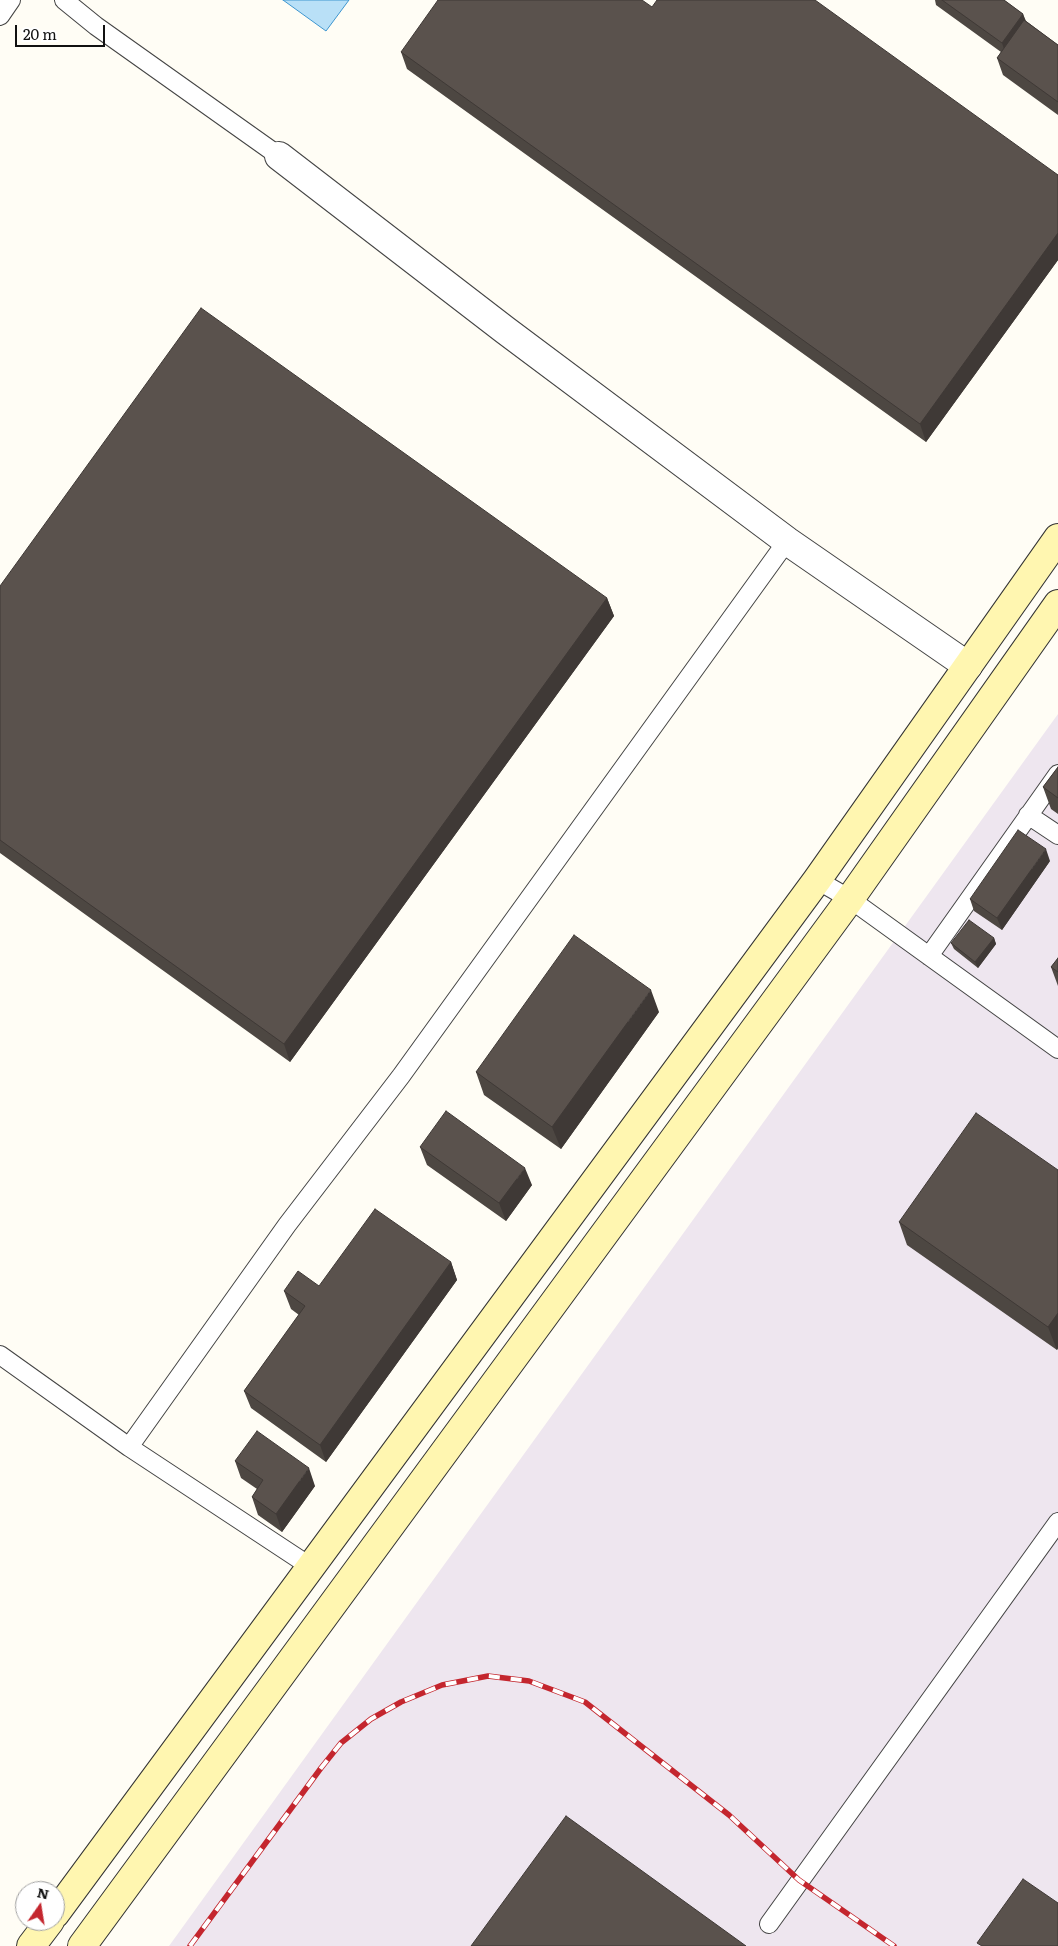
<!DOCTYPE html>
<html>
<head>
<meta charset="utf-8">
<style>
	body { margin:0 }
	#map { position:relative; width:1058px; height:1946px; overflow:hidden; background:#fffdf5; font-family:Literata,serif }
	canvas { display:block }
	.north { position:absolute; left:15px; top:1881px; width:50px; height:50px; box-sizing:border-box; background:#fff; border:1px solid #a0a0a0; border-radius:50%; rotate:13deg; font-size:14px; font-weight:700; line-height:20px; text-align:center; color:#111 }
	.north::after { content:''; display:block; margin:auto; width:18px; height:22px; background:#c4262e; clip-path:polygon(50% 0,100% 100%,50% 72%,0 100%) }
	.scale { position:absolute; left:15px; top:25px; width:90px; height:22px; box-sizing:border-box; border:2px solid #111; border-top:0; padding-left:6px; font-size:15px; line-height:18px; white-space:nowrap; color:#111; -webkit-text-stroke:4px #fff; paint-order:stroke }
</style>
</head>
<body>
<div id="map">
<canvas width="1058" height="1946"></canvas>
<div class="north">N</div>
<div class="scale">20 m</div>
</div>
<script>
const ctx = document.querySelector('canvas').getContext('2d');
ctx.lineJoin = 'round';
function fillPath(path, color) {
  ctx.fillStyle = color;
  ctx.fill(path, 'evenodd');
}
function shape(rows) {
  const path = new Path2D();
  for (const r of rows) {
    path.moveTo(r[0], r[1]);
    for (let i = 2; i < r.length; i += 2) path.lineTo(r[i], r[i + 1]);
  }
  return path;
}
function strokePath(path, color, width, dash) {
  ctx.strokeStyle = color;
  ctx.lineWidth = width;
  ctx.lineCap = dash ? 'butt' : 'round';
  ctx.setLineDash(dash || []);
  ctx.stroke(path);
}
const industrial = shape([
	[1058,714,1058,1946,169,1946]
]);
const water = shape([
	[283,0,349,0,326,31,283,0]
]);
const lane = shape([
	[64,0,96,26,279,156],
	[0,16,11,0],
	[1028,815,1058,835],
	[817,880,850,899,1058,1049],
	[929,956,1058,774],
	[0,1355,129,1447,311,1567],
	[129,1447,287,1225,401,1076,787,541],
	[769,1924,1058,1522]
]);
const street = shape([
	[279,156,505,330,787,541,968,666]
]);
const secondary = shape([
	[55,1914,817,880,1058,538],
	[31,1946,50,1921],
	[82,1946,850,899,1058,604]
]);
const rail = shape([
	[190,1946,321,1768,341,1743,371,1719,401,1702,442,1685,488,1676,529,1681,585,1702,729,1815,799,1880,894,1946]
]);
const wall = shape([
	[935,0,1004,0,1023,14,1026,21,1058,45,1058,115,1003,75,997,58,1001,52,936,5],
	[652,7,1058,175,1058,260,926,442,407,69,401,52],
	[0,586,607,598,614,616,290,1062,0,853],
	[1058,767,1058,814,1051,809,1043,787],
	[1050,861,1002,930,974,911,970,899],
	[994,938,996,944,978,968,954,949,951,943],
	[1058,958,1058,986,1051,967],
	[659,1012,561,1149,484,1095,476,1072],
	[420,1147,532,1185,506,1221,427,1165],
	[1058,1170,1058,1348,1057,1350,907,1245,899,1222],
	[451,1262,457,1280,326,1462,251,1408,244,1391,299,1315,291,1309,284,1291,319,1286],
	[235,1461,315,1486,282,1532,258,1515,252,1497,257,1489,241,1478]
]);
const shadedWall = shape([
	[1023,14,1027,26,1006,55,1002,43],
	[1058,233,1058,260,926,442,920,424],
	[607,598,614,616,290,1062,284,1044],
	[1046,849,1050,861,1002,930,997,918],
	[994,938,996,944,978,968,975,962],
	[651,990,659,1012,561,1149,552,1127],
	[525,1168,532,1185,506,1221,499,1203],
	[451,1262,457,1280,326,1462,320,1445],
	[1058,1313,1058,1348,1057,1350,1048,1327],
	[309,1468,315,1486,282,1532,276,1514]
]);
const building = shape([
	[438,0,642,0,652,7,657,0,815,0,1058,175,1058,233,920,424,401,52,438,0],
	[942,0,1004,0,1023,14,1002,43,942,0],
	[1024,20,1058,45,1058,102,997,58,1024,20],
	[201,308,607,598,284,1044,0,840,0,586,201,308],
	[1058,767,1058,798,1043,787,1058,767],
	[1018,830,1046,849,997,918,970,899,1018,830],
	[969,920,994,938,975,962,951,943,969,920],
	[574,935,651,990,552,1127,476,1072,574,935],
	[1058,958,1058,972,1051,967,1058,958],
	[446,1111,525,1168,499,1203,420,1147,446,1111],
	[976,1113,1058,1170,1058,1313,1048,1327,899,1222,976,1113],
	[375,1209,451,1262,320,1445,244,1391,305,1306,284,1291,298,1271,319,1286,375,1209],
	[257,1431,309,1468,276,1514,252,1497,263,1480,235,1461,257,1431],
	[566,1816,746,1946,471,1946,566,1816],
	[1023,1879,1058,1903,1058,1946,982,1946,977,1943,1023,1879]
]);
fillPath(industrial, '#eee6ef');
fillPath(water, '#b9e0f7');
strokePath(water, '#3f96cf', 1);
strokePath(lane, '#444', 20);
strokePath(street, '#444', 30);
strokePath(secondary, '#333', 30);
strokePath(lane, '#fff', 18);
strokePath(street, '#fff', 28);
strokePath(secondary, '#fff6b0', 28);
strokePath(rail, '#c4262e', 5.5);
strokePath(rail, '#fff', 4, [11]);
fillPath(wall, '#4d4742');
fillPath(shadedWall, '#3f3936');
fillPath(building, '#5a524d');
strokePath(building, '#3f3936', 1);
</script>
</body>
</html>
